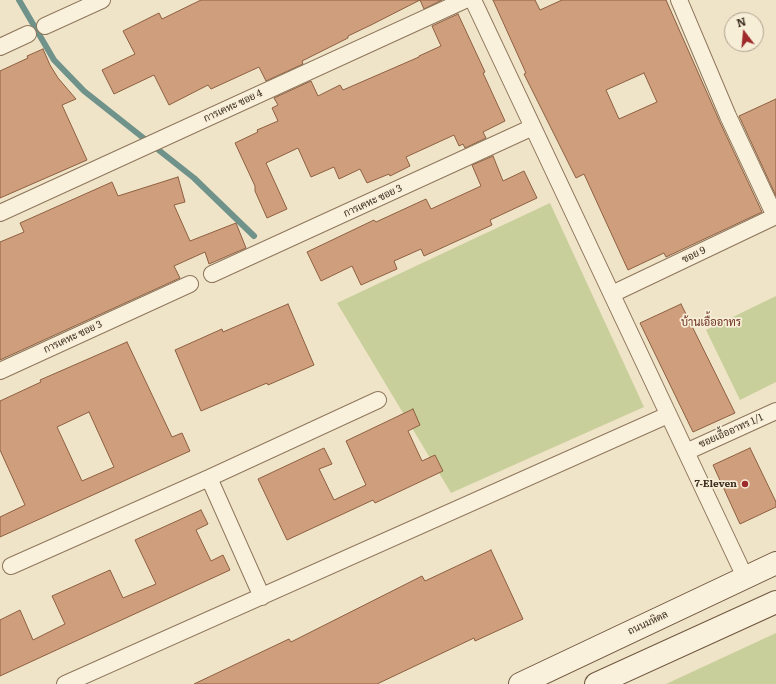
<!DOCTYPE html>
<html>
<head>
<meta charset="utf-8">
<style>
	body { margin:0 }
	#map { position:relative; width:776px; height:684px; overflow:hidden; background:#f0e4c8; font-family:Literata,serif }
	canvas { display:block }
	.north { position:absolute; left:724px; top:12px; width:40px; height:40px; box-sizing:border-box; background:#f7eed8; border:1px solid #ada18e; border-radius:50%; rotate:344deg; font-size:11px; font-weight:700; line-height:16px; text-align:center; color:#3d2e20 }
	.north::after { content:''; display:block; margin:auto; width:14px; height:18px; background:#9e2a2b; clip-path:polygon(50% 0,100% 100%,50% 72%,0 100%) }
</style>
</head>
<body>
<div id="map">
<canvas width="776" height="684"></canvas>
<div class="north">N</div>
</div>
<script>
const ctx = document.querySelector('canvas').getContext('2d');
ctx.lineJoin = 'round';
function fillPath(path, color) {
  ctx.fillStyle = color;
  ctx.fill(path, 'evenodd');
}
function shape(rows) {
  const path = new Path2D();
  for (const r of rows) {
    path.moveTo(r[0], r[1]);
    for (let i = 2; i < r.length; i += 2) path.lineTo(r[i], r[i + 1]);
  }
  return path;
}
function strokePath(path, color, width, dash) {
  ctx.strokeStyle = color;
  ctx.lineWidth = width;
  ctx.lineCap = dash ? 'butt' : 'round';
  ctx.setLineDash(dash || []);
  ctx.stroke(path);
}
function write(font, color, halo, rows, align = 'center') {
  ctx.font = font + ' Literata,Sarabun,serif';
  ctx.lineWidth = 3.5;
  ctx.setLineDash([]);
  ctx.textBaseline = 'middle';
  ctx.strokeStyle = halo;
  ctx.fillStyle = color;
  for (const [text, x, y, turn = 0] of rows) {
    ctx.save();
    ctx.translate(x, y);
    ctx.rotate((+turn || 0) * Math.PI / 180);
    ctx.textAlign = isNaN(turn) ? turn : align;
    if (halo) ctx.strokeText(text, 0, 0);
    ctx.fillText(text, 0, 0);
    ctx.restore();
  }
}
const green = shape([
	[550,203,644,407,451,493,337,303],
	[776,296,776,382,740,400,706,330],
	[776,633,776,684,666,684]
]);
const stream = shape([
	[19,0,54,60,84,91,194,178,254,236]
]);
const building = shape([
	[201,0,442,0,424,9,420,0,371,25,348,36,348,38,302,61,303,64,266,81,259,67,211,89,208,85,169,105,154,75,114,94,102,70,135,54,123,31,159,13,162,19,201,0],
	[493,0,535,0,540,10,562,0,666,0,719,120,762,212,666,257,664,253,628,270,584,174,576,178,524,74,526,73,493,0],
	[644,73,657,102,619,119,606,90,644,73],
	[458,14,485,72,483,73,505,121,483,132,486,138,465,148,463,144,459,146,454,135,406,157,410,166,390,176,389,174,367,183,360,169,339,179,334,167,311,177,298,148,266,163,287,209,267,218,255,191,255,186,235,143,258,132,257,130,278,121,272,108,278,105,274,98,311,81,318,96,340,85,343,90,419,57,419,56,441,46,432,26,458,14],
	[43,49,50,65,58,78,76,99,62,105,87,160,0,198,0,71,28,58,27,56,43,49],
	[776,99,776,196,739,116,776,99],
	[493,156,503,181,524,171,537,198,490,220,492,225,424,256,421,249,394,261,397,269,361,285,352,266,321,281,307,252,374,220,376,222,426,199,431,209,481,186,472,165,493,156],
	[178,177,185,202,174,205,190,241,236,223,246,248,209,264,205,252,174,266,180,278,0,360,0,242,24,232,20,223,112,182,118,196,178,177],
	[288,304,314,365,268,385,267,383,201,411,175,350,222,329,223,332,288,304],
	[681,304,735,413,693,432,640,323,681,304],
	[127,342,172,437,182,433,190,451,0,537,0,517,25,505,0,450,0,401,41,382,40,380,127,342],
	[89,412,114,467,82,481,57,427,89,412],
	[413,409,420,425,408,431,422,461,435,455,443,471,375,503,373,500,287,540,258,479,324,448,332,464,319,469,334,500,366,485,346,441,413,409],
	[750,448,776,502,776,507,740,524,713,465,750,448],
	[201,510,208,524,196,530,211,561,223,555,230,570,0,676,0,620,20,610,33,640,65,624,52,596,110,570,123,598,156,584,135,540,201,510],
	[491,550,523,619,475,641,474,638,377,684,194,684,289,639,291,642,422,576,425,581,491,550]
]);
const street = shape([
	[473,0,745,577],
	[679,0,728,116,775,216],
	[45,26,102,0],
	[0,47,28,34],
	[0,213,465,0],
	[212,274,533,127],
	[612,294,776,216],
	[0,371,190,284],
	[686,452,776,411],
	[209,478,262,597],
	[11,566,209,478,378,400],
	[65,684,668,415]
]);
const secondary = shape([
	[520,684,776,563],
	[596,684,776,602]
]);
const markers = [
	[745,484,4,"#9e2a2b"]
];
const streetNames = [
	["การเคหะ ซอย 4",233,106,-25],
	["การเคหะ ซอย 3",373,201,-25],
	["ซอย 9",694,255,-26],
	["การเคหะ ซอย 3",73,337,-25],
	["ซอยเอื้ออาทร 1/1",731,431,-24],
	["ถนนมหิดล",648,623,-25]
];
const poiNames = [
	["7-Eleven",737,484]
];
const neighbourhoodNames = [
	["บ้านเอื้ออาทร",711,323]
];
fillPath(green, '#c9cf9b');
strokePath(stream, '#6f938a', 6);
fillPath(building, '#cf9f7d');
strokePath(building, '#8d5f41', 1);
strokePath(street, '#8d765c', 18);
strokePath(secondary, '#6f573f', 24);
strokePath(street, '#faf1dc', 16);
strokePath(secondary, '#faf1dc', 22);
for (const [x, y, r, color] of markers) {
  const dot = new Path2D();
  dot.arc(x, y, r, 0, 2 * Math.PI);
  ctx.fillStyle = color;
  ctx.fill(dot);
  strokePath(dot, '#f7eed8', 1.5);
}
write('10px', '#3d2e20', '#f7eed8', streetNames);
write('bold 10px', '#3d2e20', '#f7eed8', poiNames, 'right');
write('11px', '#6b2e1e', '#f7eed8', neighbourhoodNames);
</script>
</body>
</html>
